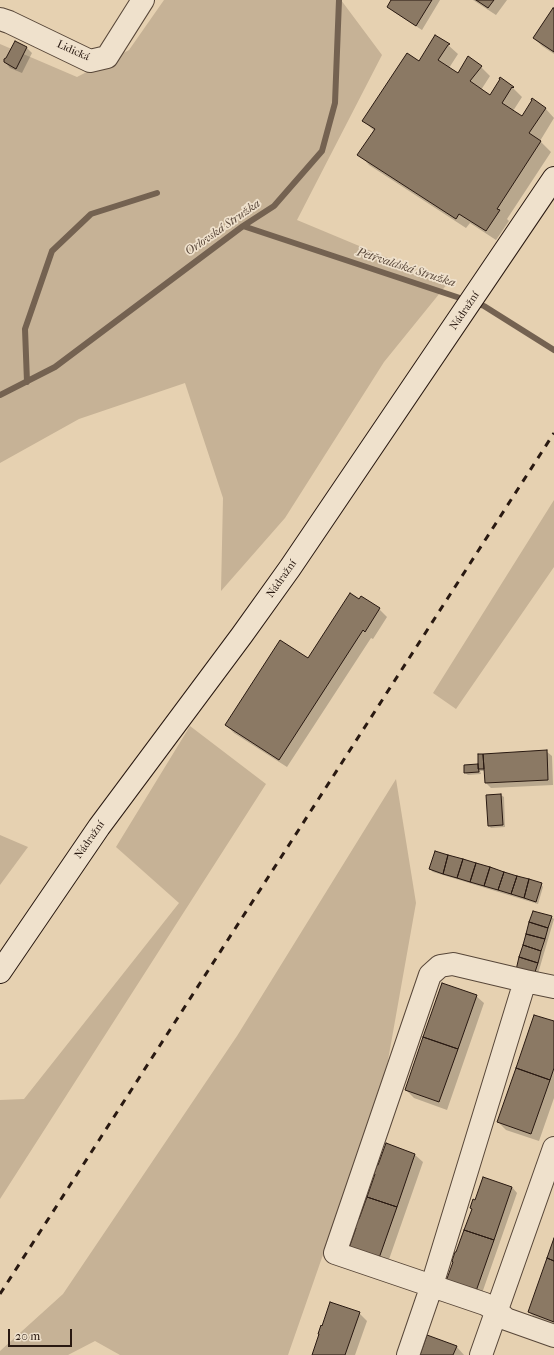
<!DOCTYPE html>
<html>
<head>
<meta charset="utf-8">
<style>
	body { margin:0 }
	#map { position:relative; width:554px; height:1355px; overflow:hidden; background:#e6d1b1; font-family:"IM FELL French Canon",serif }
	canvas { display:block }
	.scale { position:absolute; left:8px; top:1329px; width:64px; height:18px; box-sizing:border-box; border:2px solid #291911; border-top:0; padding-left:5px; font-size:12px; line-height:14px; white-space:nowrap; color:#291911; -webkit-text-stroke:3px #efe1cc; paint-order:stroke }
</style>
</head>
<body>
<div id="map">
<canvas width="554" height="1355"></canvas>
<div class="scale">20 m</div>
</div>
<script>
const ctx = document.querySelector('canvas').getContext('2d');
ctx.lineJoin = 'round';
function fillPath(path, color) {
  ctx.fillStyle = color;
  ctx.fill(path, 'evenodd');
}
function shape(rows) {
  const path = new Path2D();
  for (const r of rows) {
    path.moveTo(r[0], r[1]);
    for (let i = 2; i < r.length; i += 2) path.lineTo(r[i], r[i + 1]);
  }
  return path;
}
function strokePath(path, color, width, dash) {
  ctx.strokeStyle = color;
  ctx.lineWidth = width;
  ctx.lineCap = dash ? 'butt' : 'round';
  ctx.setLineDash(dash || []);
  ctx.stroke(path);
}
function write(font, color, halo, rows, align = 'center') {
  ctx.font = font + ' "IM FELL French Canon",serif';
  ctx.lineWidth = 3.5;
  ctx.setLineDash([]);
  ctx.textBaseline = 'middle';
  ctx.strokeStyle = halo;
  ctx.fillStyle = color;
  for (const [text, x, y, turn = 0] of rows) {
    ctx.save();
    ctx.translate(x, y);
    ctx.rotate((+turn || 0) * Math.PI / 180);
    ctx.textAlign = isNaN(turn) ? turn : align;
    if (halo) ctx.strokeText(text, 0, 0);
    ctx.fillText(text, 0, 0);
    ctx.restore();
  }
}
const green = shape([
	[164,0,341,0,382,55,297,220,448,283,384,362,285,518,221,591,223,498,185,383,79,419,0,463,0,44,77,77,129,50],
	[554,500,554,567,456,709,433,693],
	[190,726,266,784,0,1199,0,1100,24,1099,179,903,116,847],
	[396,779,416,903,385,1077,288,1355,120,1355,95,1341,68,1355,0,1355,0,1351,63,1294,237,1036],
	[0,835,28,847,0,885]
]);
const shadow = shape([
	[393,0,440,0,422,30,394,12,389,7],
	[473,0,507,0,496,15],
	[554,10,554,54,542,46,534,38],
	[16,42,27,48,32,53,22,73,10,68,5,62],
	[448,45,458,54,449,68,458,75,480,66,490,76,481,90,490,96,501,80,512,87,522,97,513,111,522,117,545,108,554,118,540,141,551,152,507,219,509,221,496,240,470,223,466,228,369,165,360,155,374,131,363,120,419,62],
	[360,601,379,609,387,617,373,639,371,638,287,767,234,733,226,725,308,659],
	[546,751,552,756,553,785,491,788,486,783,485,771,480,771,481,774,468,775,465,773,479,765,479,755],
	[487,795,501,795,504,797,505,827,491,828,489,826],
	[430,869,541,884,543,887,538,904,433,872],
	[551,917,554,919,537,977,519,972],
	[476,996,484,1003,447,1110,414,1098,406,1090],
	[554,1023,554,1098,539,1141,506,1130,498,1122],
	[386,1145,415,1155,423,1162,386,1268,357,1258,376,1175],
	[484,1178,512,1187,517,1193,480,1299,457,1254],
	[554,1241,554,1326,537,1320,529,1312],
	[359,1313,367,1321,355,1355,313,1355,323,1327],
	[456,1346,464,1355,421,1355]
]);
const stream = shape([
	[243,226,484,306,554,350],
	[27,382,25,329,52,251,91,214,157,193],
	[0,395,55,367,243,226,274,206,322,151,335,103,339,0]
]);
const building = shape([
	[391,0,432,0,416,26,387,7,391,0],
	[476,0,494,0,488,8,476,0],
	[553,8,554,8,554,52,533,38,553,8],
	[435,35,450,44,448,45,438,60,458,73,468,56,482,66,470,81,490,95,500,79,499,79,500,77,514,87,513,88,512,87,502,103,522,116,532,100,531,100,532,98,546,108,529,133,541,141,497,209,500,210,486,231,459,214,456,219,357,155,375,129,362,121,407,53,419,61,435,35],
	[15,41,27,47,16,69,4,62,4,59,6,58,15,41],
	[350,593,359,599,361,596,380,608,365,632,363,630,279,760,225,725,280,640,308,658,350,593],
	[547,750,548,780,485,783,483,754,547,750],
	[478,754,483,754,484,769,478,769,478,754],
	[478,764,479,772,464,773,464,765,478,764],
	[501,794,503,825,488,826,486,795,501,794],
	[435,851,448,855,443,874,429,869,435,851],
	[448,855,463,859,457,878,443,874,448,855],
	[463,859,476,863,470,882,457,878,463,859],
	[476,863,490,867,484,886,470,882,476,863],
	[490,867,504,872,498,890,484,886,490,867],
	[504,872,517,876,511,894,498,890,504,872],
	[517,876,529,879,524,898,511,894,517,876],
	[529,879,542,883,536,902,524,898,529,879],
	[533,911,552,916,548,928,529,922,533,911],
	[529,922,548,928,545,939,526,934,529,922],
	[526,934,545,939,541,951,523,945,526,934],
	[523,945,541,951,538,963,519,957,523,945],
	[519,957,538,963,534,975,516,970,519,957],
	[442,983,477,995,458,1049,423,1037,442,983],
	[534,1015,554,1021,554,1068,550,1080,516,1068,534,1015],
	[423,1037,458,1049,439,1102,405,1090,423,1037],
	[516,1068,550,1080,531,1134,497,1122,516,1068],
	[386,1143,415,1154,397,1207,367,1197,375,1174,374,1174,377,1165,378,1165,386,1143],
	[483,1177,512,1187,494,1240,464,1230,472,1209,470,1208,473,1199,475,1200,483,1177],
	[367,1197,397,1207,378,1261,348,1251,356,1228,355,1228,358,1219,359,1219,367,1197],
	[464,1230,494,1240,475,1294,445,1284,453,1262,452,1261,455,1252,456,1252,464,1230],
	[554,1238,554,1261,547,1258,554,1238],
	[547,1258,554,1261,554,1322,528,1312,547,1258],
	[330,1302,360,1312,345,1355,312,1355,319,1334,318,1334,321,1325,322,1326,330,1302],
	[427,1335,457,1346,453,1355,420,1355,427,1335]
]);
const street = shape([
	[0,19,9,22,90,61,107,57,143,0],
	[525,981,453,964,440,966,430,975,335,1253,485,1304,497,1311,506,1319,554,1336],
	[408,1355,432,1285,525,981,554,987],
	[481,1355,554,1148]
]);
const secondary = shape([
	[0,972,99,827,242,635,290,568,554,178]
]);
const rail = shape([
	[0,1294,554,433]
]);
const streetNames = [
	["Lidická",73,51,24],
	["Nádražní",465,311,-56],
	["Nádražní",282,579,-55],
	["Nádražní",90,840,-55]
];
const waterNames = [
	["Orlovská Stružka",223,228,-35],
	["Petřvaldská Stružka",406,268,18]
];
fillPath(green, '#c6b296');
fillPath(shadow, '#0003');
strokePath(stream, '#746251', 6);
fillPath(building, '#8b7964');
strokePath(building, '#291911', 1);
strokePath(street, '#584739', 24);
strokePath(secondary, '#291911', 24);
strokePath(street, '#efe1cc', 22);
strokePath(secondary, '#efe1cc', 22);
strokePath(rail, '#291911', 3, [7, 7]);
write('11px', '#291911', '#efe1cc', streetNames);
write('italic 12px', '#5b493b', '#efe1cc', waterNames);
</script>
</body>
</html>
